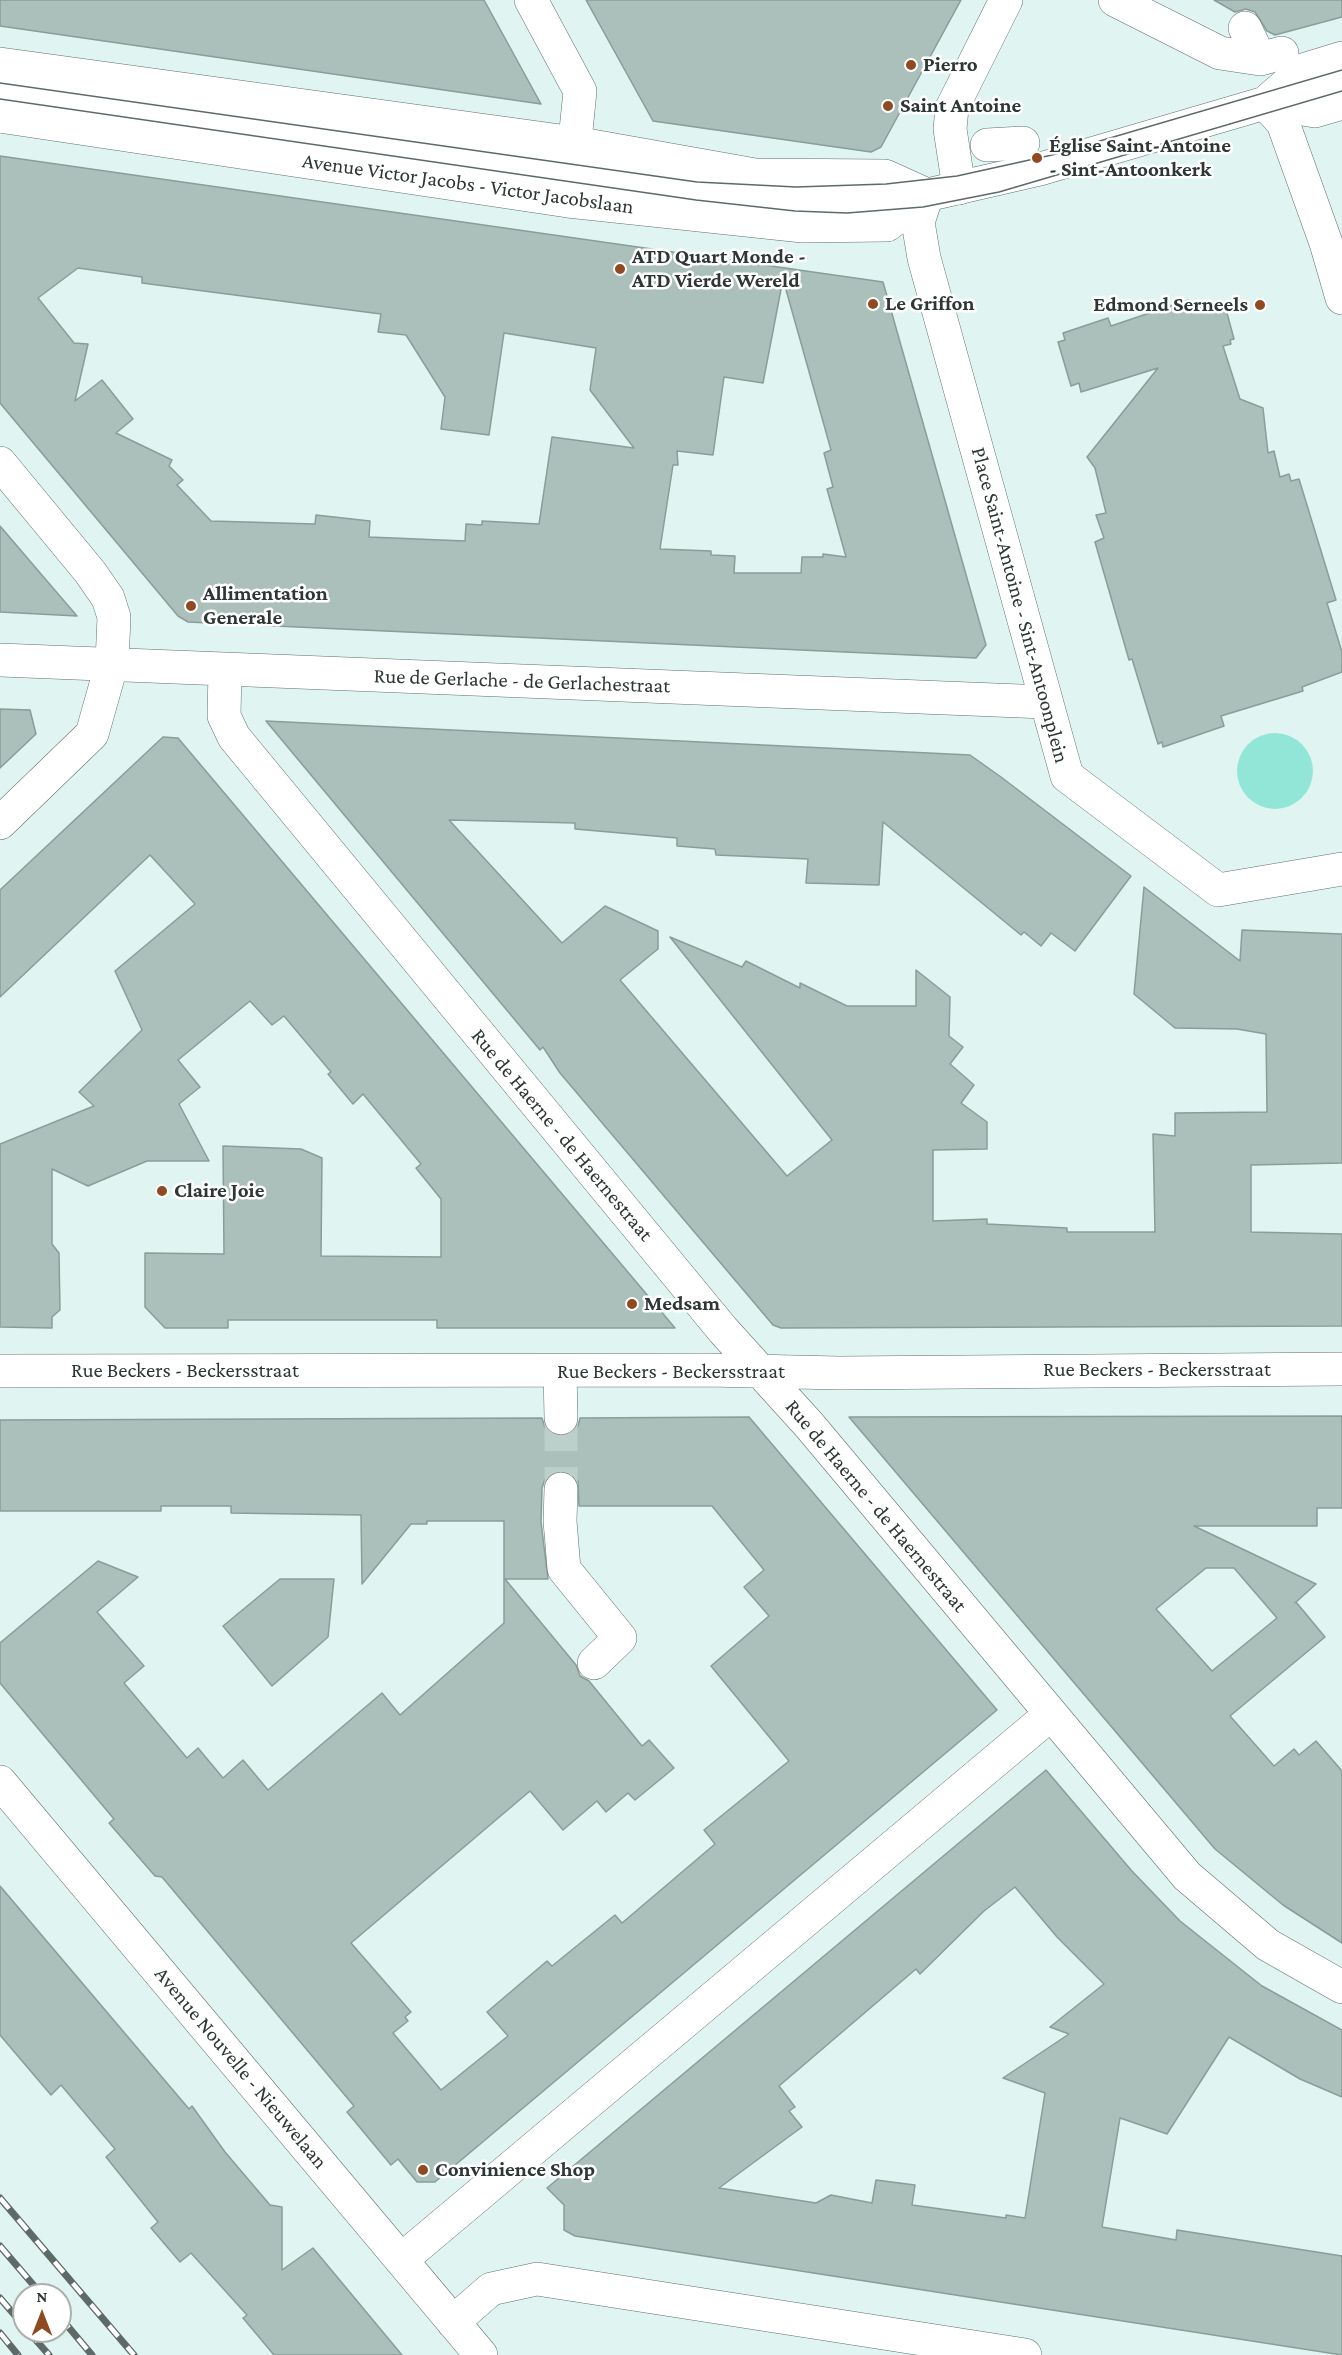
<!DOCTYPE html>
<html>
<head>
<meta charset="utf-8">
<style>
	body { margin:0 }
	#map { position:relative; width:1342px; height:2355px; overflow:hidden; background:#e0f5f1; font-family:"Crimson Pro",serif }
	canvas { display:block }
	.north { position:absolute; left:12px; top:2283px; width:60px; height:60px; box-sizing:border-box; background:#fff; border:2px solid #abafae; border-radius:50%; rotate:0deg; font-size:16px; font-weight:700; line-height:24px; text-align:center; color:#2e3735 }
	.north::after { content:''; display:block; margin:auto; width:21px; height:27px; background:#904a21; clip-path:polygon(50% 0,100% 100%,50% 72%,0 100%) }
</style>
</head>
<body>
<div id="map">
<canvas width="1342" height="2355"></canvas>
<div class="north">N</div>
</div>
<script>
const ctx = document.querySelector('canvas').getContext('2d');
ctx.lineJoin = 'round';
function fillPath(path, color) {
  ctx.fillStyle = color;
  ctx.fill(path, 'evenodd');
}
function shape(rows) {
  const path = new Path2D();
  for (const r of rows) {
    if (r.length === 3) {
      path.moveTo(r[0] + r[2], r[1]);
      path.arc(r[0], r[1], r[2], 0, 2 * Math.PI);
      continue;
    }
    path.moveTo(r[0], r[1]);
    for (let i = 2; i < r.length; i += 2) path.lineTo(r[i], r[i + 1]);
  }
  return path;
}
function strokePath(path, color, width, dash) {
  ctx.strokeStyle = color;
  ctx.lineWidth = width;
  ctx.lineCap = dash ? 'butt' : 'round';
  ctx.setLineDash(dash || []);
  ctx.stroke(path);
}
function write(font, color, halo, rows, align = 'center') {
  ctx.font = font + ' "Crimson Pro",serif';
  ctx.lineWidth = 5;
  ctx.setLineDash([]);
  ctx.textBaseline = 'middle';
  ctx.strokeStyle = halo;
  ctx.fillStyle = color;
  for (const [text, x, y, turn = 0] of rows) {
    ctx.save();
    ctx.translate(x, y);
    ctx.rotate((+turn || 0) * Math.PI / 180);
    ctx.textAlign = isNaN(turn) ? turn : align;
    if (halo) ctx.strokeText(text, 0, 0);
    ctx.fillText(text, 0, 0);
    ctx.restore();
  }
}
const green = shape([
	[1275,771,38]
]);
const building = shape([
	[0,0,484,0,541,104,0,26,0,0],
	[586,0,961,0,881,147,871,152,653,121,586,0],
	[1214,0,1342,0,1342,17,1275,35,1267,31,1255,12,1246,9,1235,12,1214,0],
	[0,156,883,282,986,645,976,658,188,622,178,616,0,403,0,156],
	[78,268,142,277,142,283,381,314,378,332,406,335,445,397,441,429,489,435,504,333,596,348,590,390,634,448,552,437,539,524,482,521,482,525,466,524,465,541,369,537,370,521,316,515,315,524,211,521,177,485,183,480,169,466,172,460,116,433,133,419,102,380,75,401,88,344,74,343,38,298,78,268],
	[783,279,831,450,824,453,833,487,827,489,846,557,823,554,823,557,802,557,801,573,734,573,735,556,711,555,711,551,660,549,673,465,678,465,677,451,713,455,724,377,763,383,783,279],
	[1188,300,1205,309,1224,302,1234,339,1230,340,1231,344,1223,346,1240,399,1263,408,1268,453,1274,451,1280,477,1289,474,1291,481,1299,479,1336,600,1327,603,1342,652,1342,672,1302,687,1303,691,1221,716,1224,726,1163,747,1162,742,1158,744,1132,659,1129,660,1095,542,1104,538,1096,515,1106,513,1095,468,1087,457,1158,368,1081,392,1079,383,1071,386,1058,342,1065,340,1063,333,1108,318,1111,326,1188,300],
	[0,526,41,574,77,616,0,612,0,526],
	[0,709,30,710,36,734,0,768,0,709],
	[266,721,970,755,1001,777,1131,876,1075,951,1051,933,1041,946,1024,932,1021,935,883,822,879,885,806,883,808,859,716,855,715,849,677,846,677,838,575,829,575,823,449,820,562,943,605,906,658,931,658,949,620,980,787,1176,832,1140,670,937,742,967,746,961,800,988,800,983,847,1006,916,1006,916,970,950,997,949,1036,963,1047,950,1064,974,1085,961,1103,987,1122,987,1149,933,1150,933,1221,987,1219,987,1224,1067,1228,1067,1232,1155,1232,1153,1134,1175,1136,1175,1113,1267,1112,1266,1034,1237,1029,1175,1028,1134,994,1144,887,1240,961,1242,930,1342,934,1342,1163,1251,1165,1251,1232,1342,1234,1342,1326,781,1328,773,1325,560,1073,543,1047,540,1050,266,721],
	[163,737,178,738,675,1328,437,1328,437,1320,228,1320,228,1328,165,1328,145,1307,145,1253,224,1254,223,1146,301,1149,322,1158,321,1256,441,1257,441,1199,416,1168,421,1164,363,1094,353,1104,328,1074,331,1072,284,1016,272,1025,250,1001,178,1060,200,1087,179,1104,209,1161,147,1161,88,1186,52,1169,52,1244,59,1253,60,1310,52,1317,52,1328,0,1327,0,1144,94,1106,79,1092,142,1030,115,971,195,904,150,855,0,997,0,890,163,737],
	[1342,1416,1342,1508,1317,1508,1317,1526,1194,1526,1316,1584,1295,1603,1296,1602,1325,1637,1230,1716,1274,1766,1294,1749,1299,1755,1316,1741,1342,1771,1342,1943,1283,1905,1215,1849,849,1417,1342,1416],
	[1206,1568,1234,1568,1277,1618,1212,1671,1156,1609,1206,1568],
	[749,1417,997,1710,435,2182,417,2182,398,2159,391,2165,347,2112,354,2106,162,1877,155,1876,109,1823,114,1819,0,1683,0,1643,98,1561,138,1577,97,1612,144,1666,124,1683,187,1758,198,1748,223,1778,243,1760,268,1790,382,1693,400,1715,504,1623,504,1521,427,1521,427,1524,411,1524,362,1584,361,1515,231,1513,231,1506,161,1506,161,1511,0,1511,0,1420,542,1418,545,1428,552,1434,561,1437,571,1434,578,1426,580,1418,749,1417],
	[561,1470,570,1473,578,1481,579,1506,712,1506,764,1570,744,1587,769,1616,711,1666,789,1761,704,1830,715,1844,622,1923,615,1915,552,1966,547,1961,487,2012,508,2036,441,2090,393,2033,408,2021,405,2017,411,2012,351,1943,530,1791,563,1830,597,1801,606,1812,628,1793,635,1800,674,1768,649,1740,642,1746,589,1681,580,1676,576,1665,505,1579,548,1579,541,1522,542,1488,545,1479,552,1473,561,1470],
	[280,1579,334,1579,328,1637,272,1686,223,1626,280,1579],
	[1046,1770,1131,1870,1180,1921,1262,1986,1342,2030,1342,2097,1300,2079,1229,2037,1167,2134,1120,2118,1102,2227,1176,2240,1177,2230,1342,2256,1342,2355,575,2236,564,2230,564,2205,547,2188,1046,1770],
	[1015,1887,1057,1937,1104,1984,1050,2027,1069,2034,1003,2078,1045,2093,1025,2218,1006,2215,1006,2218,912,2205,915,2185,876,2180,872,2203,831,2195,816,2203,719,2188,802,2127,789,2111,795,2107,779,2086,916,1969,920,1974,984,1911,1015,1887],
	[0,1886,189,2109,192,2106,225,2152,270,2205,282,2207,282,2270,313,2248,402,2355,274,2355,243,2318,247,2315,191,2253,180,2262,151,2228,158,2222,106,2157,115,2149,61,2085,51,2095,0,2035,0,1886]
]);
const minorTunnel = shape([
	[561,1418,561,1489]
]);
const minor = shape([
	[531,0,580,91,572,170],
	[1115,0,1220,53,1260,59,1282,53],
	[1245,28,1260,59],
	[0,91,696,191,796,199,845,200,927,195,918,222,924,258,1067,776,1218,890,1342,869],
	[1265,103,1283,123,1326,243,1342,298],
	[1265,103,1342,82],
	[987,145,1023,143],
	[959,188,950,129,952,108,1006,0],
	[0,463,90,572,108,598,114,617,112,663,92,734,0,823],
	[0,660,1045,702],
	[225,670,224,716,234,737,723,1330,810,1426,1187,1876,1268,1945,1342,1987],
	[0,1371,708,1370,839,1373,1342,1369],
	[560,1371,561,1418],
	[561,1489,560,1521,564,1569,620,1638,594,1663],
	[0,1782,481,2355],
	[401,2260,1051,1714],
	[453,2322,491,2289,537,2279,1025,2355]
]);
const major = shape([
	[0,64,575,143,755,175,885,176,927,195],
	[1265,103,1315,111,1342,103],
	[0,116,568,201,803,226,887,225,927,195,1040,169,1265,103,1303,70,1342,58]
]);
const tram = shape([
	[0,83,697,182,796,187,886,184,957,176,1052,155,1342,70],
	[0,99,696,200,795,211,847,213,923,207,999,192,1342,91]
]);
const rail = shape([
	[0,2198,134,2355],
	[0,2246,42,2295],
	[0,2298,24,2326],
	[60,2317,92,2355],
	[28,2331,49,2355],
	[0,2333,18,2355]
]);
const markers = [
	[911,65,6,"#904a21"],
	[888,106,6,"#904a21"],
	[1037,158,6,"#904a21"],
	[620,269,6,"#904a21"],
	[873,304,6,"#904a21"],
	[1260,305,6,"#904a21"],
	[191,606,6,"#904a21"],
	[162,1191,6,"#904a21"],
	[632,1304,6,"#904a21"],
	[423,2170,6,"#904a21"]
];
const poiNames = [
	["Pierro",923,65],
	["Saint Antoine",900,106],
	["Église Saint-Antoine",1049,146],
	["- Sint-Antoonkerk",1049,170],
	["ATD Quart Monde -",632,257],
	["ATD Vierde Wereld",632,281],
	["Le Griffon",885,304],
	["Edmond Serneels",1248,305,"right"],
	["Allimentation",203,594],
	["Generale",203,618],
	["Claire Joie",174,1191],
	["Medsam",644,1304],
	["Convinience Shop",435,2170]
];
const streetNames = [
	["Avenue Victor Jacobs - Victor Jacobslaan",468,184,8],
	["Place Saint-Antoine - Sint-Antoonplein",1020,605,75],
	["Rue de Gerlache - de Gerlachestraat",522,681,2],
	["Rue de Haerne - de Haernestraat",562,1135,50],
	["Rue Beckers - Beckersstraat",1157,1370],
	["Rue Beckers - Beckersstraat",185,1371],
	["Rue Beckers - Beckersstraat",671,1372],
	["Rue de Haerne - de Haernestraat",876,1506,50],
	["Avenue Nouvelle - Nieuwelaan",241,2068,50]
];
fillPath(green, '#92e6d8');
fillPath(building, '#abbfbb');
strokePath(building, '#899d99', 1.5);
strokePath(minorTunnel, '#bccfcb', 33, [33, 16]);
strokePath(minor, '#5e716e', 34);
strokePath(major, '#5e716e', 34);
strokePath(minor, '#fff', 33);
strokePath(major, '#fff', 33);
strokePath(tram, '#5e6a68', 1.5);
strokePath(rail, '#5e6a68', 7);
strokePath(rail, '#fff', 4.5, [14]);
for (const [x, y, r, color] of markers) {
  const dot = new Path2D();
  dot.arc(x, y, r, 0, 2 * Math.PI);
  ctx.fillStyle = color;
  ctx.fill(dot);
  strokePath(dot, '#fff', 2);
}
write('bold 21px', '#2e3735', '#fff', poiNames, 'left');
write('21px', '#2e3735', '#fff', streetNames);
</script>
</body>
</html>
